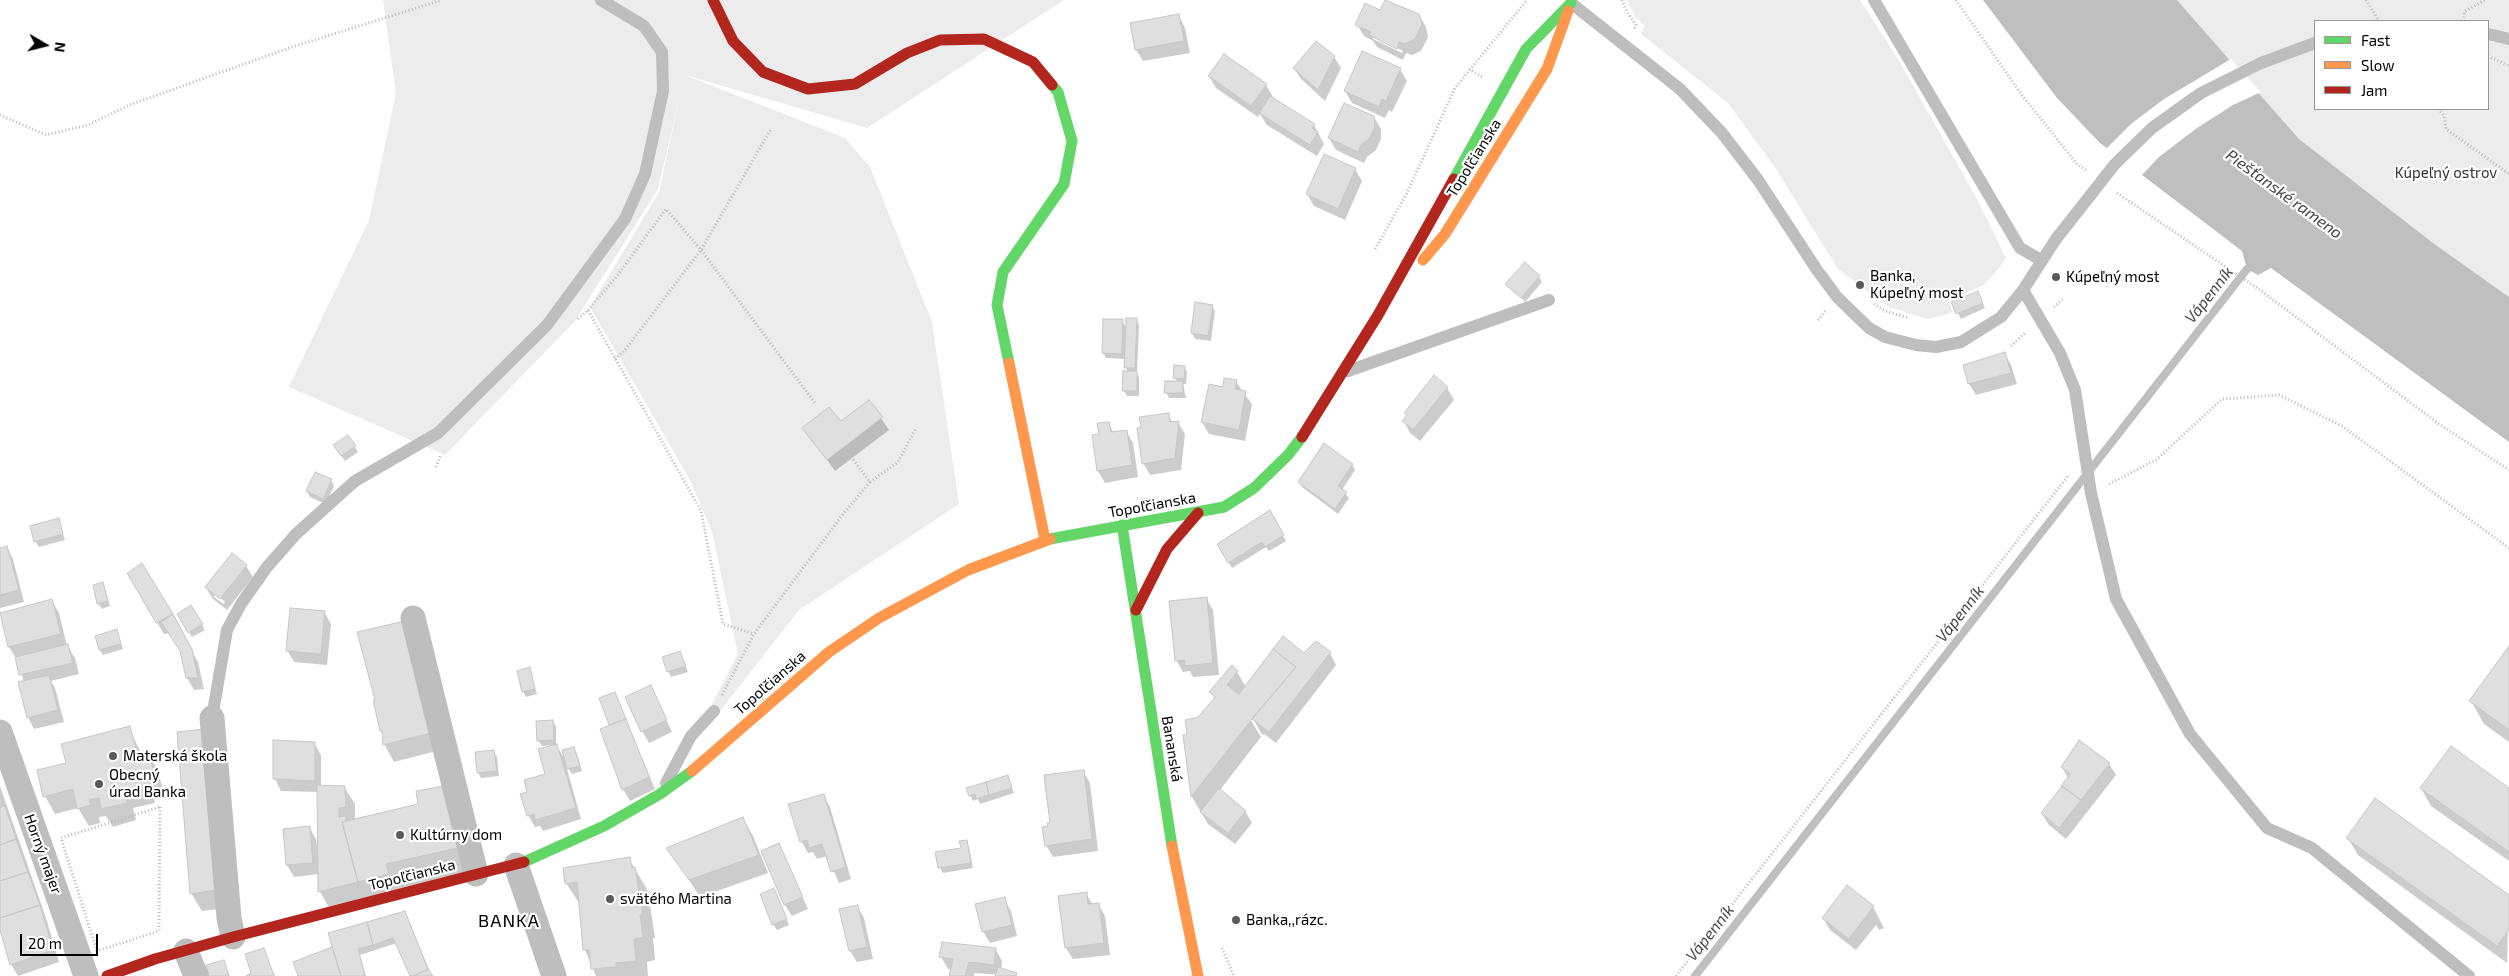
<!DOCTYPE html>
<html>
<head>
<meta charset="utf-8">
<style>
	body { margin:0 }
	#map { position:relative; width:2509px; height:976px; overflow:hidden; background:#fff; font-family:"Exo 2",sans-serif }
	canvas { display:block }
	.legend { position:absolute; left:2314px; top:20px; width:175px; height:90px; box-sizing:border-box; background:#fff; border:1px solid #999; margin:0; padding:6px 9px; list-style:none; font-size:15px; color:#000 }
	.legend li { display:flex; align-items:center; gap:10px; height:25px }
	.legend b { width:25px; border:1px solid #999 }
	.north { position:absolute; left:20px; top:20px; width:50px; height:50px; -webkit-text-stroke:4px #fff; paint-order:stroke; rotate:98deg; font-size:14px; font-weight:700; line-height:20px; text-align:center; color:#000 }
	.north::after { content:''; display:block; margin:auto; width:18px; height:22px; background:#000; clip-path:polygon(50% 0,100% 100%,50% 72%,0 100%) }
	.scale { position:absolute; left:20px; top:934px; width:78px; height:22px; box-sizing:border-box; border:2px solid #000; border-top:0; padding-left:6px; font-size:15px; line-height:18px; white-space:nowrap; color:#000; -webkit-text-stroke:4px #fff; paint-order:stroke }
</style>
</head>
<body>
<div id="map">
<canvas width="2509" height="976"></canvas>
<ul class="legend">
<li><b style="height:6px;background:#63d668"></b>Fast</li>
<li><b style="height:6px;background:#ff974d"></b>Slow</li>
<li><b style="height:6px;background:#b3261e"></b>Jam</li>
</ul>
<div class="north">N</div>
<div class="scale">20 m</div>
</div>
<script>
const ctx = document.querySelector('canvas').getContext('2d');
ctx.lineJoin = 'round';
function fillPath(path, color) {
  ctx.fillStyle = color;
  ctx.fill(path, 'evenodd');
}
function shape(rows) {
  const path = new Path2D();
  for (const r of rows) {
    path.moveTo(r[0], r[1]);
    for (let i = 2; i < r.length; i += 2) path.lineTo(r[i], r[i + 1]);
  }
  return path;
}
function strokePath(path, color, width, dash) {
  ctx.strokeStyle = color;
  ctx.lineWidth = width;
  ctx.lineCap = dash ? 'butt' : 'round';
  ctx.setLineDash(dash || []);
  ctx.stroke(path);
}
function write(font, color, halo, rows, align = 'center') {
  ctx.font = font + ' "Exo 2",sans-serif';
  ctx.lineWidth = 4.5;
  ctx.setLineDash([]);
  ctx.textBaseline = 'middle';
  ctx.strokeStyle = halo;
  ctx.fillStyle = color;
  for (const [text, x, y, turn = 0] of rows) {
    ctx.save();
    ctx.translate(x, y);
    ctx.rotate((+turn || 0) * Math.PI / 180);
    ctx.textAlign = isNaN(turn) ? turn : align;
    if (halo) ctx.strokeText(text, 0, 0);
    ctx.fillText(text, 0, 0);
    ctx.restore();
  }
}
const green = shape([
	[383,0,1064,0,867,128,685,75,845,138,870,167,932,322,959,504,799,610,717,715,711,706,738,654,712,532,690,480,590,307,659,192,680,96,658,189,575,321,445,455,289,387,369,220,396,93],
	[1627,0,1860,0,1898,59,1977,199,2006,258,2000,267,1984,285,1949,300,1952,312,1944,315,1928,319,1889,307,1838,269,1776,169,1728,103,1641,34,1645,26,1635,17],
	[2177,0,2509,0,2509,297,2433,243,2299,139],
	[2315,21,2488,21,2488,109,2315,109]
]);
const water = shape([
	[1983,0,2177,0,2299,139,2433,243,2509,297,2509,442,2271,268,2258,275,2247,269,2242,251,2100,143,2057,98]
]);
const pier = shape([
	[2231,59,2261,92,2233,105,2197,128,2159,157,2140,177,2105,150,2131,124,2164,99]
]);
const shadow = shape([
	[1381,12,1419,15,1426,27,1428,37,1421,51,1412,55,1406,53,1403,60,1377,47,1373,41,1364,36,1357,25],
	[1373,36,1403,51,1402,53,1373,39],
	[1179,16,1185,28,1190,53,1143,61,1136,50],
	[1334,57,1341,68,1325,101,1301,79,1294,68],
	[1400,69,1407,81,1392,112,1389,110,1385,118,1352,103,1345,91],
	[1209,76,1266,85,1273,97,1271,99,1314,125,1324,144,1317,156,1267,125,1260,114,1258,117,1216,88],
	[1374,117,1381,129,1381,139,1376,150,1367,157,1364,163,1336,150,1329,138],
	[1355,169,1362,181,1345,220,1314,206,1307,194],
	[1539,277,1542,282,1525,302,1507,284],
	[1978,292,1985,308,1961,319,1958,313],
	[1212,306,1215,311,1211,341,1195,339,1192,333],
	[1136,319,1139,325,1137,373,1139,378,1139,396,1127,396,1124,391,1128,372,1126,368,1126,359,1106,358,1103,353,1122,321,1127,329],
	[2005,354,2011,365,2017,384,1976,395,1969,384],
	[1184,367,1187,372,1186,384,1183,384,1186,398,1169,398,1166,392,1177,382,1175,378],
	[1236,382,1252,404,1245,441,1209,434,1202,422,1224,388],
	[1447,388,1454,400,1420,441,1410,433,1404,421,1408,416,1406,413],
	[869,401,889,430,835,471,804,428,841,423],
	[1168,414,1173,423,1178,422,1185,434,1181,470,1150,475,1143,463],
	[1108,423,1114,433,1126,431,1133,443,1138,477,1105,483,1098,471,1094,436,1100,435],
	[348,437,358,452,345,461,338,451],
	[1352,465,1355,470,1342,490,1349,498,1338,514,1302,487,1299,482],
	[331,480,334,486,326,504,310,497,307,491],
	[1269,512,1286,541,1269,551,1266,547,1232,568,1218,545],
	[58,520,65,540,39,547,35,541],
	[7,547,13,559,24,602,0,608,0,549],
	[142,565,198,662,204,689,194,690,187,678,182,653,169,633,164,634,128,573],
	[246,566,253,577,227,610,213,599,206,588],
	[214,593,225,602,224,604,214,597],
	[103,583,110,606,102,609,98,603],
	[1206,598,1213,610,1219,675,1193,677,1190,671,1183,672,1176,660],
	[52,601,59,613,67,646,75,658,79,674,51,681,55,688,64,722,34,729,28,717,24,682,16,658,9,647,1,614],
	[191,607,205,630,192,637,179,615],
	[324,612,331,624,327,665,294,662,287,650],
	[404,623,440,750,394,762,384,744,376,700],
	[117,631,123,649,103,655,100,650],
	[2509,648,2509,742,2484,724,2471,701],
	[680,652,688,672,671,677,663,658],
	[1330,653,1336,665,1276,743,1264,734,1262,735,1250,713,1247,714,1261,737,1220,790,1245,811,1252,823,1235,844,1208,824,1192,797,1184,736,1189,735,1199,718,1215,699,1211,692,1237,672,1246,687,1304,655],
	[529,669,537,694,526,697,523,691],
	[651,687,672,732,649,743,642,731],
	[615,693,655,789,630,801,623,789,611,726,600,699],
	[553,721,556,727,556,745,566,761,574,748,577,754,582,771,572,774,566,765,581,819,543,831,540,826,535,827,528,815,528,793,546,774,553,745,542,746,538,740],
	[129,728,141,753,147,751,157,769,163,789,152,792,155,803,133,808,136,820,113,827,106,816,99,817,100,823,89,826,78,808,55,814,45,796,67,764],
	[314,743,321,755,321,786,344,787,355,804,355,820,419,805,443,787,470,871,330,909,320,892,319,874,294,877,287,865,284,830,309,827,316,839,317,848,319,848,318,792,281,791,275,779],
	[213,748,227,908,202,911,191,893],
	[493,752,497,757,499,776,481,778,478,772],
	[2109,764,2116,775,2066,839,2049,825,2042,814,2068,778,2062,767],
	[1083,771,1090,783,1098,851,1053,857,1046,845,1049,827],
	[1007,776,1014,793,980,804,978,799,973,801,970,795],
	[0,786,46,918,59,962,18,976,11,964,0,926],
	[2421,788,2509,789,2509,861,2431,806],
	[823,795,830,807,851,879,839,883,827,856,817,859,813,852,808,853,801,841],
	[743,819,753,836,768,873,700,897,668,848],
	[2348,838,2509,896,2507,963,2358,855],
	[966,841,969,847,973,868,943,873,940,868,962,849],
	[779,845,808,909,792,916,785,905],
	[629,859,648,891,655,938,653,938,655,960,647,962,648,976,596,976,585,950,581,906,566,883],
	[1847,887,1873,907,1884,928,1879,930,1876,925,1856,950,1830,930,1823,918],
	[1086,894,1093,905,1098,904,1105,916,1110,955,1073,959,1066,948],
	[777,895,789,925,777,930,773,924],
	[1004,899,1011,911,1017,936,990,943,983,931],
	[857,906,864,918,873,959,857,962,850,951,841,910],
	[407,918,432,976,412,976,397,943,360,955,366,976,299,976,332,949,335,953],
	[263,949,275,976,247,976,253,974],
	[996,950,1002,961,1001,970,1017,976,975,973,974,976,950,976,952,969,948,969,941,957]
]);
const stream = shape([
	[1695,976,2247,269]
]);
const building = shape([
	[1385,0,1419,14,1422,24,1415,39,1405,44,1399,42,1397,49,1369,35,1371,32,1355,25,1365,3,1380,10,1385,0],
	[1179,14,1184,41,1135,50,1130,23,1179,14],
	[1316,41,1335,56,1318,90,1293,68,1316,41],
	[1362,51,1401,68,1386,101,1382,99,1379,107,1344,91,1362,51],
	[1224,54,1267,84,1251,106,1208,76,1224,54],
	[1270,96,1315,124,1312,128,1318,132,1310,145,1259,113,1270,96],
	[1344,103,1374,116,1375,126,1370,138,1361,145,1358,152,1328,138,1344,103],
	[1324,154,1356,168,1338,209,1306,194,1324,154],
	[1525,262,1540,276,1521,298,1505,284,1525,262],
	[1978,291,1983,303,1956,314,1951,302,1978,291],
	[1195,302,1213,305,1208,336,1191,333,1195,302],
	[1126,318,1137,318,1135,368,1124,368,1126,318],
	[1103,319,1123,319,1122,354,1102,353,1103,319],
	[2005,352,2011,373,1968,384,1963,365,2005,352],
	[1174,365,1185,366,1184,379,1173,378,1174,365],
	[1123,371,1137,371,1137,391,1122,391,1123,371],
	[1434,375,1448,387,1413,430,1402,421,1407,415,1404,413,1434,375],
	[1224,378,1237,380,1235,389,1246,391,1239,430,1201,422,1209,384,1223,387,1224,378],
	[1165,381,1183,381,1183,393,1164,393,1165,381],
	[869,400,883,417,827,460,802,428,829,407,841,421,869,400],
	[1169,413,1170,422,1179,421,1175,458,1142,464,1137,428,1141,427,1139,417,1169,413],
	[1109,422,1111,432,1127,430,1132,465,1097,471,1092,435,1099,434,1097,423,1109,422],
	[348,435,356,446,341,456,333,445,348,435],
	[1324,443,1353,464,1338,486,1347,492,1335,509,1298,482,1324,443],
	[315,472,332,479,323,499,306,491,315,472],
	[1270,510,1284,535,1265,547,1262,542,1228,563,1217,544,1270,510],
	[59,518,63,534,34,542,30,526,59,518],
	[7,546,19,590,0,595,0,548,7,546],
	[232,553,247,565,220,599,205,587,232,553],
	[142,563,173,614,156,623,127,573,142,563],
	[103,582,108,601,97,604,93,585,103,582],
	[1207,597,1213,663,1185,666,1185,660,1175,661,1169,601,1207,597],
	[52,599,61,634,8,647,0,613,52,599],
	[191,605,203,624,188,633,177,614,191,605],
	[290,608,325,611,321,654,286,651,290,608],
	[173,614,192,649,198,678,186,678,180,651,161,622,173,614],
	[405,621,431,733,383,745,382,731,380,731,373,700,375,700,357,632,405,621],
	[117,629,121,644,99,650,95,636,117,629],
	[1283,636,1304,653,1316,641,1331,652,1269,732,1252,719,1296,667,1273,649,1283,636],
	[68,644,73,663,19,675,15,657,68,644],
	[2509,646,2509,730,2469,701,2509,646],
	[1273,649,1296,667,1252,719,1191,797,1183,735,1187,734,1185,720,1198,717,1215,697,1209,692,1232,665,1238,671,1227,685,1239,694,1273,649],
	[680,651,686,666,667,672,662,657,680,651],
	[530,667,535,689,522,692,517,671,530,667],
	[49,675,58,710,27,718,18,682,49,675],
	[651,685,667,720,641,732,625,697,651,685],
	[615,692,626,719,609,725,599,698,615,692],
	[626,719,649,777,622,790,600,729,626,719],
	[553,720,554,740,537,741,536,721,553,720],
	[130,726,137,753,148,750,154,772,143,775,145,785,124,791,127,803,101,809,99,798,89,800,91,805,77,809,73,789,43,797,37,770,66,763,61,744,130,726],
	[204,729,217,890,190,894,177,732,204,729],
	[273,740,315,742,315,781,273,779,273,740],
	[2079,740,2110,763,2081,800,2061,786,2070,774,2061,767,2079,740],
	[557,744,576,808,535,820,534,814,527,816,520,794,527,792,524,780,545,774,538,749,557,744],
	[2451,746,2509,788,2509,852,2420,788,2451,746],
	[574,747,580,766,567,769,562,750,574,747],
	[494,750,497,771,477,773,475,752,494,750],
	[1084,770,1092,839,1045,846,1042,827,1048,826,1047,823,1050,823,1044,775,1084,770],
	[1008,775,1012,788,989,795,986,782,1008,775],
	[986,782,989,795,976,799,975,794,969,796,966,788,986,782],
	[317,785,345,786,346,807,339,808,339,817,346,816,346,821,342,822,358,882,318,892,317,785],
	[444,786,458,848,386,864,389,874,358,882,342,822,418,804,416,791,444,786],
	[2062,786,2081,800,2059,828,2041,813,2062,786],
	[1219,788,1246,811,1228,833,1200,812,1219,788],
	[824,794,846,867,831,872,822,844,809,848,807,840,800,842,788,804,824,794],
	[2375,798,2509,895,2509,930,2497,946,2346,838,2375,798],
	[5,806,16,839,0,845,0,807,5,806],
	[743,817,759,855,689,880,666,848,743,817],
	[310,826,313,863,286,865,283,829,310,826],
	[16,839,28,872,0,881,0,845,16,839],
	[967,840,971,863,938,868,935,852,961,848,959,841,967,840],
	[779,843,803,897,784,905,761,851,779,843],
	[630,857,632,868,635,867,643,915,640,915,643,937,634,939,636,961,616,963,616,967,591,969,589,950,583,950,577,882,565,884,563,868,630,857],
	[28,872,40,905,0,918,0,881,28,872],
	[1847,885,1874,906,1849,939,1822,918,1847,885],
	[774,888,787,919,772,925,760,894,774,888],
	[1087,892,1088,904,1099,903,1104,943,1065,948,1058,896,1087,892],
	[1005,897,1012,925,982,932,975,904,1005,897],
	[40,905,53,950,10,965,0,930,0,918,40,905],
	[858,905,867,947,849,951,839,909,858,905],
	[405,911,428,969,414,976,410,976,393,938,373,945,367,922,405,911],
	[367,922,373,945,358,949,365,976,341,976,328,933,367,922],
	[942,942,996,948,994,965,969,962,965,976,949,976,953,959,939,957,942,942],
	[332,947,341,976,298,976,293,962,332,947],
	[264,948,274,976,246,976,251,973,245,954,264,948],
	[224,960,229,976,209,976,206,965,224,960],
	[998,967,1017,973,1016,976,995,976,998,967],
	[428,969,433,976,414,976,428,969]
]);
const path = shape([
	[1622,0,1627,12,1636,25,1634,29],
	[1956,0,2021,94,2077,164,2086,170],
	[2366,0,2379,21],
	[2463,21,2465,11,2485,0],
	[2488,56,2509,66],
	[1469,69,1482,77],
	[2438,109,2444,115,2446,129,2509,174],
	[0,115,46,135,88,125,132,104,289,48,442,0],
	[2117,193,2260,290,2439,424,2509,470],
	[1375,249,1406,195,1455,88,1527,0],
	[1874,304,1885,311,1909,318],
	[2054,307,2064,298],
	[588,310,617,276,666,209,701,250,815,403],
	[578,319,588,310,701,511,723,624,754,634],
	[1818,320,1826,310],
	[2011,346,2025,333],
	[615,359,625,350,701,250,771,129],
	[436,467,441,454],
	[870,482,898,462,916,428],
	[2109,484,2156,460,2222,399,2279,395,2342,426,2509,548],
	[722,695,754,634,843,514,870,482,849,454],
	[160,807,159,931,97,951,61,838,160,807],
	[1222,948,1234,976],
	[1676,976,2068,476]
]);
const lane = shape([
	[1874,0,2020,248,2041,260],
	[1571,3,1680,89,1722,133,1758,180,1817,270,1837,297,1869,328,1885,337,1916,345,1936,347,1961,342,2001,317,2023,290,2056,239],
	[2488,34,2509,39],
	[2023,290,2060,353,2075,390,2091,493,2116,599,2190,734,2267,828,2312,848,2469,976],
	[1348,371,1549,300],
	[212,718,227,630,241,604,267,567,296,534,355,481,438,433,547,325,625,219,645,174,663,91,662,52,644,26,601,0],
	[666,783,691,736,714,711]
]);
const street = shape([
	[413,618,476,874],
	[212,718,229,918,233,937],
	[0,732,86,976],
	[516,865,554,976],
	[186,951,196,976]
]);
const fast = shape([
	[1454,179,1526,49,1571,3],
	[1009,363,997,305,1003,272,1064,184,1072,141,1058,92,1052,85],
	[1122,525,1172,846],
	[1050,539,1224,507,1254,488,1288,455,1302,437],
	[524,862,604,826,660,794,692,771]
]);
const slow = shape([
	[1423,260,1445,234,1547,69,1568,11],
	[1009,363,1045,540],
	[692,771,829,652,879,618,968,570,1050,539],
	[1172,846,1198,976]
]);
const jam = shape([
	[713,0,733,41,763,72,808,89,855,84,907,53,940,40,984,39,1033,62,1052,85],
	[1302,437,1378,315,1454,179],
	[1136,610,1167,549,1198,513],
	[107,976,155,959,233,937,524,862]
]);
const laneBridge = shape([
	[2056,239,2115,164,2152,128,2201,93,2261,63,2315,43]
]);
const markers = [
	[2056,277,5,"#595959"],
	[1860,285,5,"#595959"],
	[113,756,5,"#595959"],
	[99,784,5,"#595959"],
	[400,835,5,"#595959"],
	[610,899,5,"#595959"],
	[1236,920,5,"#595959"]
];
const streetNames = [
	["Topoľčianska",1474,158,-58],
	["Topoľčianska",1152,505,-10],
	["Topoľčianska",770,683,-41],
	["Bananská",1172,749,81],
	["Horný majer",43,854,70],
	["Topoľčianska",412,875,-14]
];
const parkNames = [
	["Kúpeľný ostrov",2446,173]
];
const poiNames = [
	["Banka,",1870,276],
	["Kúpeľný most",1870,293],
	["Kúpeľný most",2066,277],
	["Materská škola",123,756],
	["Obecný",109,775],
	["úrad Banka",109,792],
	["Kultúrny dom",410,835],
	["svätého Martina",620,899],
	["Banka,,rázc.",1246,920]
];
const waterNames = [
	["Piešťanské rameno",2284,194,36],
	["Vápenník",2209,295,-52],
	["Vápenník",1960,614,-52],
	["Vápenník",1710,933,-52]
];
const quarterNames = [
	["BANKA",509,921]
];
fillPath(green, '#ececec');
fillPath(water, '#bfbfbf');
fillPath(pier, '#fff');
fillPath(shadow, '#0003');
strokePath(stream, '#bfbfbf', 8);
fillPath(building, '#dfdfdf');
strokePath(building, '#c7c7c7', 1);
strokePath(path, '#b9b9b9', 3, [1, 2.5]);
strokePath(lane, '#bebebe', 12);
strokePath(street, '#bebebe', 25);
strokePath(fast, '#63d668', 11);
strokePath(slow, '#ff974d', 11);
strokePath(jam, '#b3261e', 11);
strokePath(laneBridge, '#bebebe', 12);
for (const [x, y, r, color] of markers) {
  const dot = new Path2D();
  dot.arc(x, y, r, 0, 2 * Math.PI);
  ctx.fillStyle = color;
  ctx.fill(dot);
  strokePath(dot, '#fff', 2);
}
write('15px', '#000', '#fff', streetNames);
write('15px', '#333', '#fff', parkNames);
write('15px', '#000', '#fff', poiNames, 'left');
write('italic 16px', '#444', '#fff', waterNames);
ctx.letterSpacing = '1px';
write('18px', '#000', '#fff', quarterNames);
ctx.letterSpacing = '0px';
</script>
</body>
</html>
